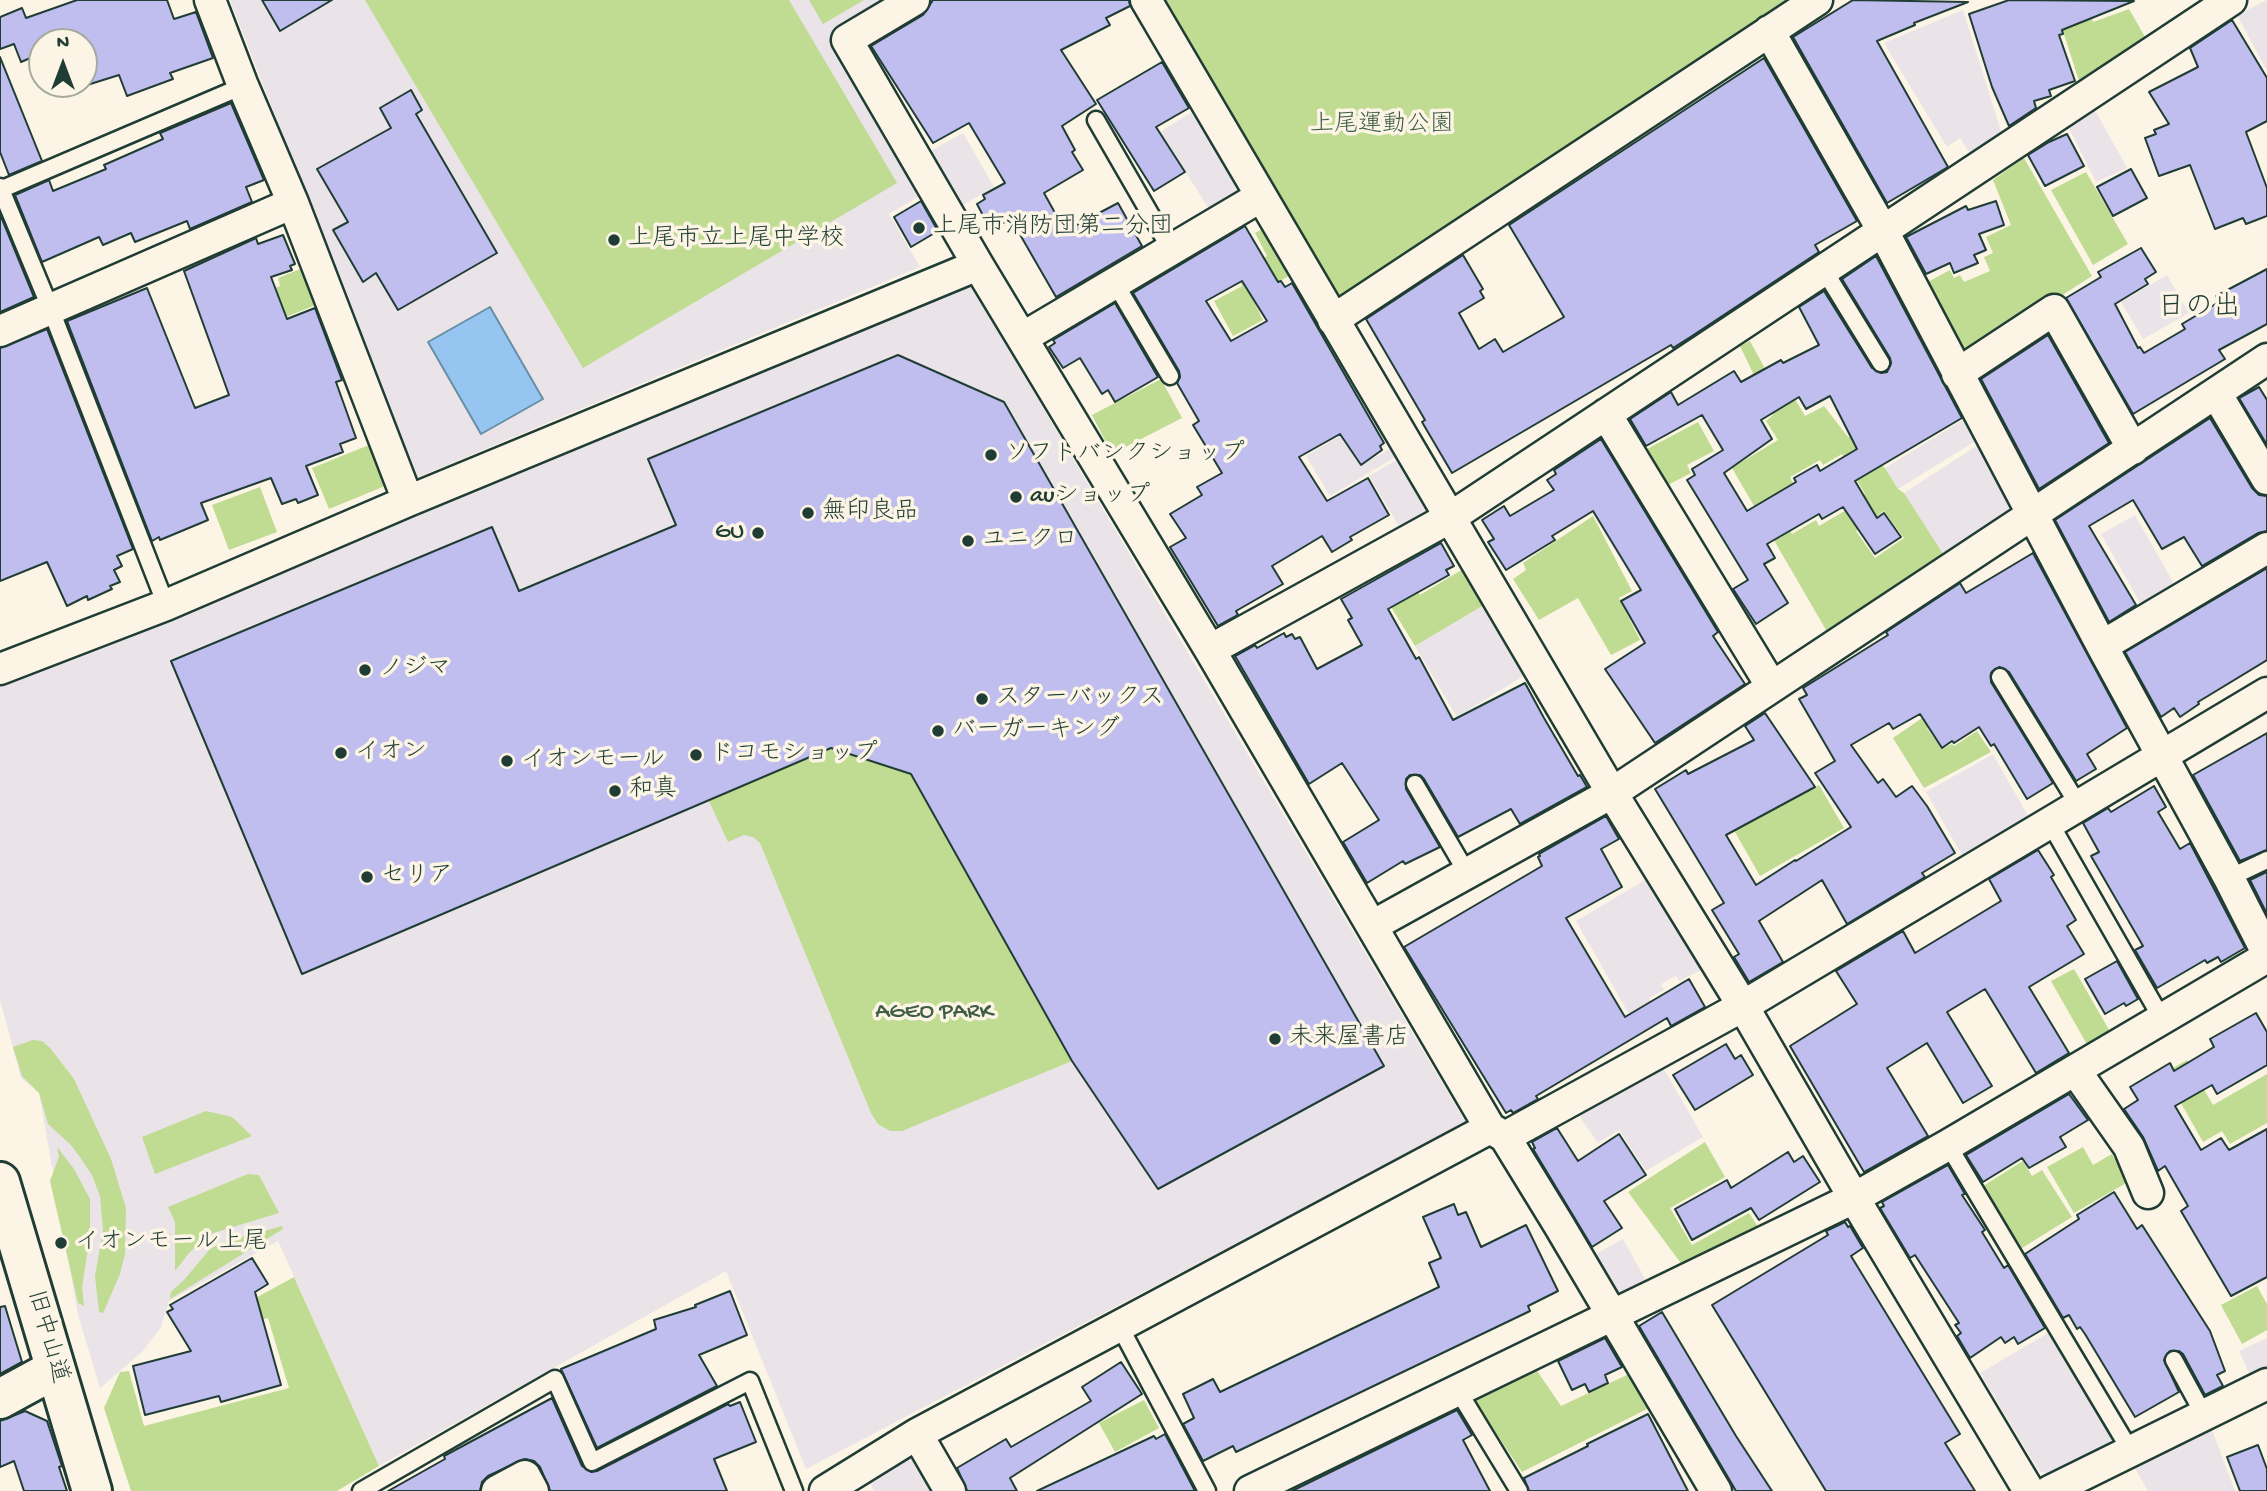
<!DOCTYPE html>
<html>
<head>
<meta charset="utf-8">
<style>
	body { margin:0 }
	#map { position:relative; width:2267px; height:1491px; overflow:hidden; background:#fcf5e5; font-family:"Gochi Hand",sans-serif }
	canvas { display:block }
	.north { position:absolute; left:28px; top:28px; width:70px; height:70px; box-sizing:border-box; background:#fcf5e5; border:2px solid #a4ab9e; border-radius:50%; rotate:0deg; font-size:19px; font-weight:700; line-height:28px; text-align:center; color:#1f3d34 }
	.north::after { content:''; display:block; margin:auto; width:24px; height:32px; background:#1f3d34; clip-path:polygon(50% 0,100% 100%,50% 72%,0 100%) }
</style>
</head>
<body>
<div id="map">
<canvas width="2267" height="1491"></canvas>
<div class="north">N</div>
</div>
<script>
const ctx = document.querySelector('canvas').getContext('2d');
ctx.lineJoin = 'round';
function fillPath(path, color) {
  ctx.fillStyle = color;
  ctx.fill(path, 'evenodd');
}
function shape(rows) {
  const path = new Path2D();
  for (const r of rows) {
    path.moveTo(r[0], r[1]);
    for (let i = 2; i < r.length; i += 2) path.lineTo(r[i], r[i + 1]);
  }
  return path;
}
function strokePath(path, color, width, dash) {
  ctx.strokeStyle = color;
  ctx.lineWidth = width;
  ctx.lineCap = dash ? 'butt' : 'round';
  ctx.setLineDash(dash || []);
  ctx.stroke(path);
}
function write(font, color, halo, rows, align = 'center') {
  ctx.font = font + ' "Gochi Hand","Klee One",sans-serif';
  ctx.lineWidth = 7;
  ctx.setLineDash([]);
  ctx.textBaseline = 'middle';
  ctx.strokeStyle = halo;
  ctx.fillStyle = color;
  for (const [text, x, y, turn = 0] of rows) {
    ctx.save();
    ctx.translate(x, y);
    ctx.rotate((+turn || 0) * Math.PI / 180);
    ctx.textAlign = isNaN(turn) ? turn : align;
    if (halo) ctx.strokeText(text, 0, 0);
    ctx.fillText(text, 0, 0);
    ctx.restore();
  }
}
const built = shape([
	[230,0,890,0,829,36,923,194,889,214,920,267,416,478],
	[2267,0,2267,71,2237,15],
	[1963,10,2002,134,1971,155,1960,138,1947,147,1884,43],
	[2095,110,2127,168,2096,182,2069,128],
	[1192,112,1243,191,1211,212,1160,132],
	[963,133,994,187,956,209,925,154],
	[2167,275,2189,313,2143,339,2121,302],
	[971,286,1466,1123,806,1469,726,1271,379,1466,278,1241,169,1301,161,1327,142,1352,100,1388,78,1315,39,1093,21,1078,0,1000,0,684],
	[1969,416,1982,437,1898,489,1885,468],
	[1341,435,1360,466,1391,448,1397,456,1330,496,1306,456],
	[1978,445,2021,513,1947,560,1904,493],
	[1400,458,1430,510,1400,528,1369,476],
	[2135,515,2177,589,2143,608,2101,534],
	[1484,605,1528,673,1457,717,1415,646],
	[1993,754,2031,821,1964,859,1926,792],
	[1650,877,1703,969,1679,981,1676,976,1661,984,1664,990,1649,998,1661,1019,1639,1032,1576,921],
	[1659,1061,1703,1137,1646,1171,1619,1130,1598,1143,1575,1110],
	[1623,1239,1649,1286,1618,1303,1592,1256],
	[2048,1333,2116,1447,2056,1477,2039,1471,1980,1373],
	[2267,1338,2267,1372,2252,1379,2239,1351],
	[2211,1427,2235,1491,2148,1491,2133,1465],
	[916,1455,940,1491,874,1491,869,1481]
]);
const green = shape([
	[365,0,789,0,897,183,583,368],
	[809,0,864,0,823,24],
	[1162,0,1792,0,1340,304],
	[2053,0,2085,0,2093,22,2129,9,2149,44,2080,84],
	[2024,158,2092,276,1969,355,1958,352,1924,284,1950,270,1954,278,1960,275,1964,282,1990,271,1984,257,1993,253,1986,237,2011,225,1993,180],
	[2086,172,2128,244,2093,265,2051,190],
	[1268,226,1293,274,1251,296,1263,320,1233,336,1214,301,1242,286,1240,282,1244,269,1267,256,1255,233],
	[303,268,318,304,256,329,258,295,280,286,278,278],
	[1750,341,1782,400,1793,396,1805,416,1824,406,1848,437,1855,434,1885,468,1898,489,1904,493,1947,560,1829,635,1732,468,1778,440,1766,421,1773,415,1740,346],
	[1842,454,1865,494,1846,505,1848,509,1819,526,1816,520,1792,534,1770,497,1793,483,1790,477,1820,460,1823,465],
	[1884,511,1904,538,1875,558,1856,531],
	[1161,379,1182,418,1112,454,1092,415],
	[1698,422,1714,451,1687,465,1691,473,1664,487,1645,450],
	[369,445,385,486,329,509,312,468],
	[260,487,277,532,229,550,212,505],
	[1593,516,1632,591,1619,598,1640,640,1611,655,1578,598,1539,620,1513,579,1526,570,1523,563],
	[1401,563,1420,595,1463,569,1484,605,1415,646,1374,579],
	[1928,714,1934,724,1927,728,1942,749,1952,744,1954,746,1977,731,1991,752,1924,788,1893,738],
	[831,748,911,774,1072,1061,902,1131,890,1131,878,1124,871,1113,760,843,753,837,744,835,728,842,709,801],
	[1819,785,1844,828,1760,876,1726,816,1750,802,1759,818],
	[2074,969,2112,1035,2089,1048,2051,981],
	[33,1040,42,1041,50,1048,74,1079,111,1159,126,1208,125,1254,120,1274,103,1313,99,1312,95,1276,103,1230,100,1196,92,1175,82,1160,71,1145,48,1124,39,1093,22,1076,13,1047],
	[2187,1060,2213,1105,2267,1074,2267,1123,2230,1144,2222,1131,2203,1142,2164,1073],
	[206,1111,232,1117,252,1136,155,1174,142,1137],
	[1705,1142,1725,1177,1670,1208,1692,1245,1749,1213,1762,1233,1686,1270,1628,1192],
	[57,1147,74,1169,90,1199,90,1236,82,1287,84,1306,78,1303,50,1181,59,1157],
	[2083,1147,2093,1165,2112,1154,2128,1182,2074,1213,2047,1167],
	[2023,1161,2032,1176,2042,1170,2072,1217,2022,1248,1983,1186],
	[248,1174,259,1175,279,1213,210,1234,189,1253,175,1271,175,1222,168,1207],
	[282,1226,283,1229,170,1299,171,1292,184,1280,210,1249,221,1243],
	[294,1277,379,1466,337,1491,131,1491,104,1408,120,1372,129,1371,144,1426,289,1388,268,1318,232,1328,228,1313],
	[2257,1286,2267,1304,2267,1330,2242,1344,2221,1305],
	[1533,1365,1561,1406,1631,1373,1649,1408,1522,1472,1472,1397],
	[1144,1400,1159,1428,1115,1452,1099,1423]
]);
const water = shape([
	[490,307,543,399,481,434,428,342,490,307]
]);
const building = shape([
	[77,0,167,0,174,19,196,12,213,58,170,73,173,79,127,96,119,75,84,86,84,42,42,42,42,53,21,62,14,44,0,49,0,17,22,8,26,18,77,0],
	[262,0,332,0,280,31,262,0],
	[933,0,1129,0,1130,6,1106,18,1110,25,1061,50,1096,104,1062,126,1075,150,1072,152,1083,170,1044,193,1065,231,1118,203,1142,246,1056,297,1011,219,993,228,990,222,987,223,977,204,985,199,983,195,1005,183,969,123,933,143,871,46,923,15,933,0],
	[1853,0,1968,2,1914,23,1915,25,1877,41,1948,167,1887,203,1793,37,1853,0],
	[2009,0,2134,1,2062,30,2063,34,2059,35,2075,81,2049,90,2051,96,2034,101,2036,108,2009,126,1992,87,1969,14,2009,0],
	[2232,20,2267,78,2267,121,2246,132,2267,188,2267,216,2246,224,2243,218,2215,229,2190,165,2159,176,2145,138,2156,134,2154,130,2169,124,2149,92,2198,67,2190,48,2232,20],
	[0,57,42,161,9,175,0,152,0,57],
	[1764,58,1857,221,1815,245,1819,252,1692,336,1673,348,1671,345,1452,473,1422,422,1425,420,1366,319,1463,255,1483,289,1480,291,1484,298,1459,313,1479,349,1495,339,1503,352,1564,317,1509,225,1764,58],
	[1162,62,1189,108,1156,127,1185,172,1154,191,1097,100,1162,62],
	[411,90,422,110,416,114,497,253,398,310,376,273,363,282,333,230,348,222,317,169,391,128,380,108,411,90],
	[231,103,264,180,246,187,252,202,190,229,187,221,135,242,131,233,103,245,99,237,42,262,15,195,49,180,53,191,106,169,104,165,163,139,160,133,231,103],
	[2067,134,2084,166,2045,186,2028,155,2049,142,2067,134],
	[2131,169,2147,198,2113,216,2097,187,2131,169],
	[921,201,938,231,911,247,894,217,921,201],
	[1996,201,2004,225,1979,234,1986,250,1974,255,1978,263,1954,273,1950,263,1926,274,1906,237,1966,206,1968,210,1996,201],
	[0,214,34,297,0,312,0,214],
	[1245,226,1278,282,1281,281,1285,287,1292,283,1384,443,1380,446,1382,450,1361,465,1340,434,1299,457,1327,501,1368,478,1389,515,1350,537,1352,540,1332,552,1322,536,1272,566,1283,584,1236,611,1238,615,1218,626,1170,547,1186,538,1170,514,1202,495,1197,487,1222,473,1193,425,1199,421,1177,383,1180,377,1179,371,1133,293,1245,226],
	[1242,281,1267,321,1231,341,1206,301,1242,281],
	[283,235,295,264,290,266,292,270,271,277,287,319,315,308,342,380,336,382,356,438,340,444,343,452,306,466,318,495,298,503,296,499,282,504,271,478,201,503,208,520,160,540,159,537,152,541,67,321,147,288,195,408,229,395,184,271,256,238,258,244,283,235],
	[2141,248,2156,272,2145,279,2148,284,2115,304,2138,348,2140,347,2144,353,2185,329,2182,324,2219,302,2216,296,2267,269,2267,324,2219,350,2225,359,2133,414,2066,298,2101,277,2098,272,2141,248],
	[1876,256,1962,418,1855,481,1877,518,1884,513,1901,537,1875,554,1843,507,1822,519,1819,514,1767,544,1775,558,1764,564,1788,603,1756,624,1733,589,1748,580,1687,480,1695,475,1692,469,1723,450,1702,415,1646,446,1630,419,1671,392,1678,405,1734,371,1741,382,1781,360,1783,363,1819,345,1799,307,1824,291,1872,368,1881,373,1887,372,1891,363,1890,358,1842,279,1876,256],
	[1830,396,1857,449,1820,471,1817,465,1794,478,1796,482,1747,511,1724,473,1772,439,1761,420,1799,397,1806,409,1830,396],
	[1115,303,1158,377,1115,402,1108,390,1102,394,1080,358,1063,368,1049,347,1055,343,1053,340,1115,303],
	[47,329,133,549,117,556,122,566,114,570,120,582,110,586,112,589,88,600,87,596,67,606,47,562,0,581,0,348,47,329],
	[2048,335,2109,443,2039,489,1981,379,2048,335],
	[898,355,1004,402,1384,1066,1158,1189,1072,1061,911,774,831,748,302,974,171,661,492,527,519,591,676,525,648,459,898,355],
	[2259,387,2267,400,2267,445,2239,398,2259,387],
	[2210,418,2252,488,2259,495,2267,496,2267,531,2258,533,2202,566,2184,537,2162,549,2133,500,2089,526,2136,605,2109,622,2055,520,2210,418],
	[1601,439,1718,632,1713,636,1745,684,1655,743,1605,669,1645,643,1621,601,1641,590,1593,511,1552,536,1555,540,1506,570,1488,542,1494,539,1482,520,1504,506,1510,516,1554,490,1547,480,1556,474,1554,470,1601,439],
	[1441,543,1454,566,1446,570,1449,575,1388,609,1416,659,1419,657,1453,720,1525,683,1544,718,1578,776,1580,775,1587,787,1520,824,1511,809,1458,837,1424,779,1420,775,1410,775,1406,779,1406,789,1440,847,1405,864,1403,861,1367,883,1343,842,1379,820,1342,763,1309,784,1235,656,1255,645,1257,648,1284,633,1286,637,1292,634,1295,639,1300,637,1317,669,1362,645,1348,620,1352,618,1341,599,1441,543],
	[2033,553,2127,728,2087,754,2096,769,2076,781,2009,672,1999,667,1991,673,1991,682,2053,783,2027,799,1994,744,1991,746,1979,727,1954,743,1952,741,1942,748,1920,714,1893,729,1889,723,1851,745,1878,783,1883,779,1896,797,1912,786,1927,806,1955,853,1922,873,1925,877,1847,924,1822,880,1759,921,1783,962,1749,982,1734,957,1739,954,1712,910,1724,903,1655,789,1686,770,1688,774,1754,740,1745,726,1765,713,1815,787,1726,835,1756,885,1795,860,1796,861,1851,827,1815,773,1835,761,1799,699,1807,695,1803,688,1888,635,1886,632,1960,583,1966,593,2033,553],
	[2267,568,2267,660,2198,702,2199,704,2180,717,2174,708,2161,717,2125,652,2267,568],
	[2267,733,2267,850,2240,861,2193,775,2267,733],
	[2154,786,2166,807,2158,812,2180,849,2190,843,2245,948,2221,962,2218,957,2207,963,2205,960,2157,988,2135,950,2143,946,2091,856,2099,852,2083,823,2108,808,2111,812,2154,786],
	[1606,816,1619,839,1601,849,1622,887,1566,918,1625,1017,1689,979,1705,1007,1671,1026,1667,1018,1536,1096,1538,1099,1513,1113,1511,1110,1506,1113,1404,947,1542,866,1538,857,1540,856,1539,854,1606,816],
	[2038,850,2054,875,2051,877,2076,920,2067,926,2084,954,2029,987,2069,1053,2036,1073,1985,989,1947,1012,1992,1086,1963,1103,1927,1043,1887,1068,1928,1136,1864,1172,1790,1046,1857,1004,1836,971,1903,931,1915,953,2001,901,1989,879,2038,850],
	[2267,872,2267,914,2250,880,2267,872],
	[2117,961,2138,999,2126,1006,2124,1003,2105,1014,2085,979,2117,961],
	[2256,1013,2267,1032,2267,1065,2217,1094,2212,1085,2175,1106,2201,1150,2221,1138,2229,1150,2267,1129,2267,1277,2231,1296,2181,1211,2188,1206,2165,1166,2158,1171,2143,1137,2124,1109,2138,1100,2130,1087,2170,1063,2174,1071,2214,1047,2210,1039,2256,1013],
	[1726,1044,1735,1059,1741,1055,1753,1075,1695,1110,1673,1075,1726,1044],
	[2069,1094,2088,1120,2060,1137,2066,1147,2029,1168,2022,1158,1983,1182,1966,1155,2069,1094],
	[1557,1128,1578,1161,1619,1134,1646,1175,1604,1201,1622,1228,1592,1247,1533,1149,1535,1148,1532,1142,1557,1128],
	[1788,1152,1794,1162,1803,1156,1820,1182,1759,1220,1751,1208,1692,1240,1675,1209,1727,1180,1731,1188,1788,1152],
	[1948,1165,1965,1194,1962,1195,1985,1230,1982,1232,2004,1268,2008,1265,2045,1328,2018,1344,2014,1337,2005,1343,2001,1337,1970,1358,1957,1336,1961,1333,1955,1325,1959,1323,1915,1255,1910,1258,1880,1208,1884,1206,1882,1202,1948,1165],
	[2114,1192,2137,1229,2142,1225,2210,1331,2225,1371,2217,1375,2223,1386,2205,1395,2183,1354,2179,1351,2170,1351,2164,1360,2179,1392,2135,1417,2085,1334,2080,1327,2077,1329,2069,1315,2063,1318,2025,1254,2079,1219,2077,1215,2114,1192],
	[1454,1204,1458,1215,1466,1212,1481,1247,1526,1225,1558,1291,1528,1306,1530,1311,1236,1452,1233,1446,1203,1461,1183,1424,1194,1418,1183,1394,1213,1379,1220,1392,1439,1287,1429,1263,1441,1258,1423,1217,1454,1204],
	[1845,1222,1848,1227,1850,1226,1863,1248,1851,1256,1960,1434,1945,1443,1975,1491,1826,1491,1712,1305,1828,1235,1826,1231,1845,1222],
	[252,1258,268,1284,255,1292,281,1385,221,1402,219,1396,145,1415,133,1366,191,1351,167,1312,173,1309,170,1305,252,1258],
	[730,1291,747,1335,699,1355,717,1386,597,1448,561,1369,656,1329,654,1320,696,1307,695,1305,730,1291],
	[5,1306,22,1362,0,1374,0,1307,5,1306],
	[1662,1312,1736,1436,1772,1491,1736,1491,1639,1326,1662,1312],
	[1605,1338,1622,1367,1605,1375,1608,1383,1589,1392,1585,1384,1572,1390,1558,1361,1605,1338],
	[1121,1362,1142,1394,1010,1478,1017,1491,967,1491,957,1468,1006,1439,1011,1447,1091,1401,1082,1387,1121,1362],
	[552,1398,582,1466,591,1472,597,1471,728,1404,730,1406,740,1402,756,1442,714,1459,727,1491,550,1491,540,1467,534,1461,525,1459,488,1476,482,1482,480,1491,388,1491,445,1459,444,1456,552,1398],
	[1457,1410,1472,1435,1463,1440,1490,1491,1292,1491,1457,1410],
	[25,1411,47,1421,62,1466,59,1467,67,1491,24,1491,14,1461,0,1467,0,1421,25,1411],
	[1648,1414,1688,1491,1529,1491,1524,1478,1588,1446,1587,1444,1648,1414],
	[1165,1434,1195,1491,1037,1491,1154,1436,1156,1439,1165,1434],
	[2258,1445,2267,1469,2267,1491,2240,1491,2227,1457,2258,1445]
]);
const service = shape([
	[1096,120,1171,250],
	[0,187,51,310,166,605],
	[0,190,243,86],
	[1824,270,1881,363],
	[1115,283,1170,376],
	[2000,677,2079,806],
	[1415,784,1467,873],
	[2050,823,2162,1019],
	[2229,878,2267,860],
	[1948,1145,2130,1450],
	[1119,1325,1207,1491],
	[2174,1360,2204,1415],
	[1457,1389,1519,1491],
	[361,1491,555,1379,592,1462,750,1381,794,1491]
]);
const minor = shape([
	[210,0,243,86,293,203,408,501],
	[914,0,847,40,978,265,1210,650,1490,1128,1505,1137,1559,1225,1716,1491],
	[1146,0,1612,793,1743,1006,1854,1198,2029,1491],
	[1769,31,1883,231,2102,646,2229,878,2267,953],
	[1333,320,1817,0],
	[0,331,293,203],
	[1022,338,1260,197],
	[1957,374,2054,310,2133,449],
	[2216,393,2267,479],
	[1606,414,1772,687],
	[2102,646,2267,548],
	[1210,650,1451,517,2231,0],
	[0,669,166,605,408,501,978,265],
	[1372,926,1612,793,2267,359],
	[2075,1070,2129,1147,2148,1193],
	[1505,1137,1743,1006,2267,693],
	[917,1434,950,1491],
	[497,1491,525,1476,533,1491],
	[825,1491,917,1434,1490,1128],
	[1250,1491,1854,1198,1948,1145,2267,957],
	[2050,1491,2267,1384]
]);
const tertiary = shape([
	[0,1399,55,1369]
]);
const secondary = shape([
	[0,1182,92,1491]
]);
const markers = [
	[919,228,7,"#1f3d34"],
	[614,240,7,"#1f3d34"],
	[991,455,7,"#1f3d34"],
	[1016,497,7,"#1f3d34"],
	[808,513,7,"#1f3d34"],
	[758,533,7,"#1f3d34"],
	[968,541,7,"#1f3d34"],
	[365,670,7,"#1f3d34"],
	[982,699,7,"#1f3d34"],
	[938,731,7,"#1f3d34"],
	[341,753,7,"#1f3d34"],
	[696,755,7,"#1f3d34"],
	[507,761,7,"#1f3d34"],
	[615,791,7,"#1f3d34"],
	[367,877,7,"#1f3d34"],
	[1275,1039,7,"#1f3d34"],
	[61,1243,7,"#1f3d34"]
];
const parkNames = [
	["上尾運動公園",1382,126],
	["AGEO PARK",934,1013]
];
const poiNames = [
	["上尾市消防団第二分団",933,228],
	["上尾市立上尾中学校",628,240],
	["ソフトバンクショップ",1005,455],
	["auショップ",1030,497],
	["無印良品",822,513],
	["GU",744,533,"right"],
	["ユニクロ",982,541],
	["ノジマ",379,670],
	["スターバックス",996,699],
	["バーガーキング",952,731],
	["イオン",355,753],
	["ドコモショップ",710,755],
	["イオンモール",521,761],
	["和真",629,791],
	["セリア",381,877],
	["未来屋書店",1289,1039],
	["イオンモール上尾",75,1243]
];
const streetNames = [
	["旧中山道",46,1337,74]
];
const quarterNames = [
	["日の出",2199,310]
];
fillPath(built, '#eae4e8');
fillPath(green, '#c0db92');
fillPath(water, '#97c5f1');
strokePath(water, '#678fa5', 2);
fillPath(building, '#c0bdef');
strokePath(building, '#1f3d34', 2);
strokePath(service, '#1f3d34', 21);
strokePath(minor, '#1f3d34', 35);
strokePath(tertiary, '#1f3d34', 44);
strokePath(secondary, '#1f3d34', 44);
strokePath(service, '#fcf5e5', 16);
strokePath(minor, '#fcf5e5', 30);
strokePath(tertiary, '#fcf5e5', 38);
strokePath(secondary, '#fcf5e5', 38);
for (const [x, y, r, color] of markers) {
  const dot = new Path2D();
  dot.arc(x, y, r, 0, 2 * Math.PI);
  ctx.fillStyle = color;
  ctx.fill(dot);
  strokePath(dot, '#fcf5e5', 2.5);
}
write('24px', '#3f5d47', '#fcf5e5', parkNames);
write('24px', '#1f3d34', '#fcf5e5', poiNames, 'left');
write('24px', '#1f3d34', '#fcf5e5', streetNames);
write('28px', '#1f3d34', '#fcf5e5', quarterNames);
</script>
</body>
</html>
